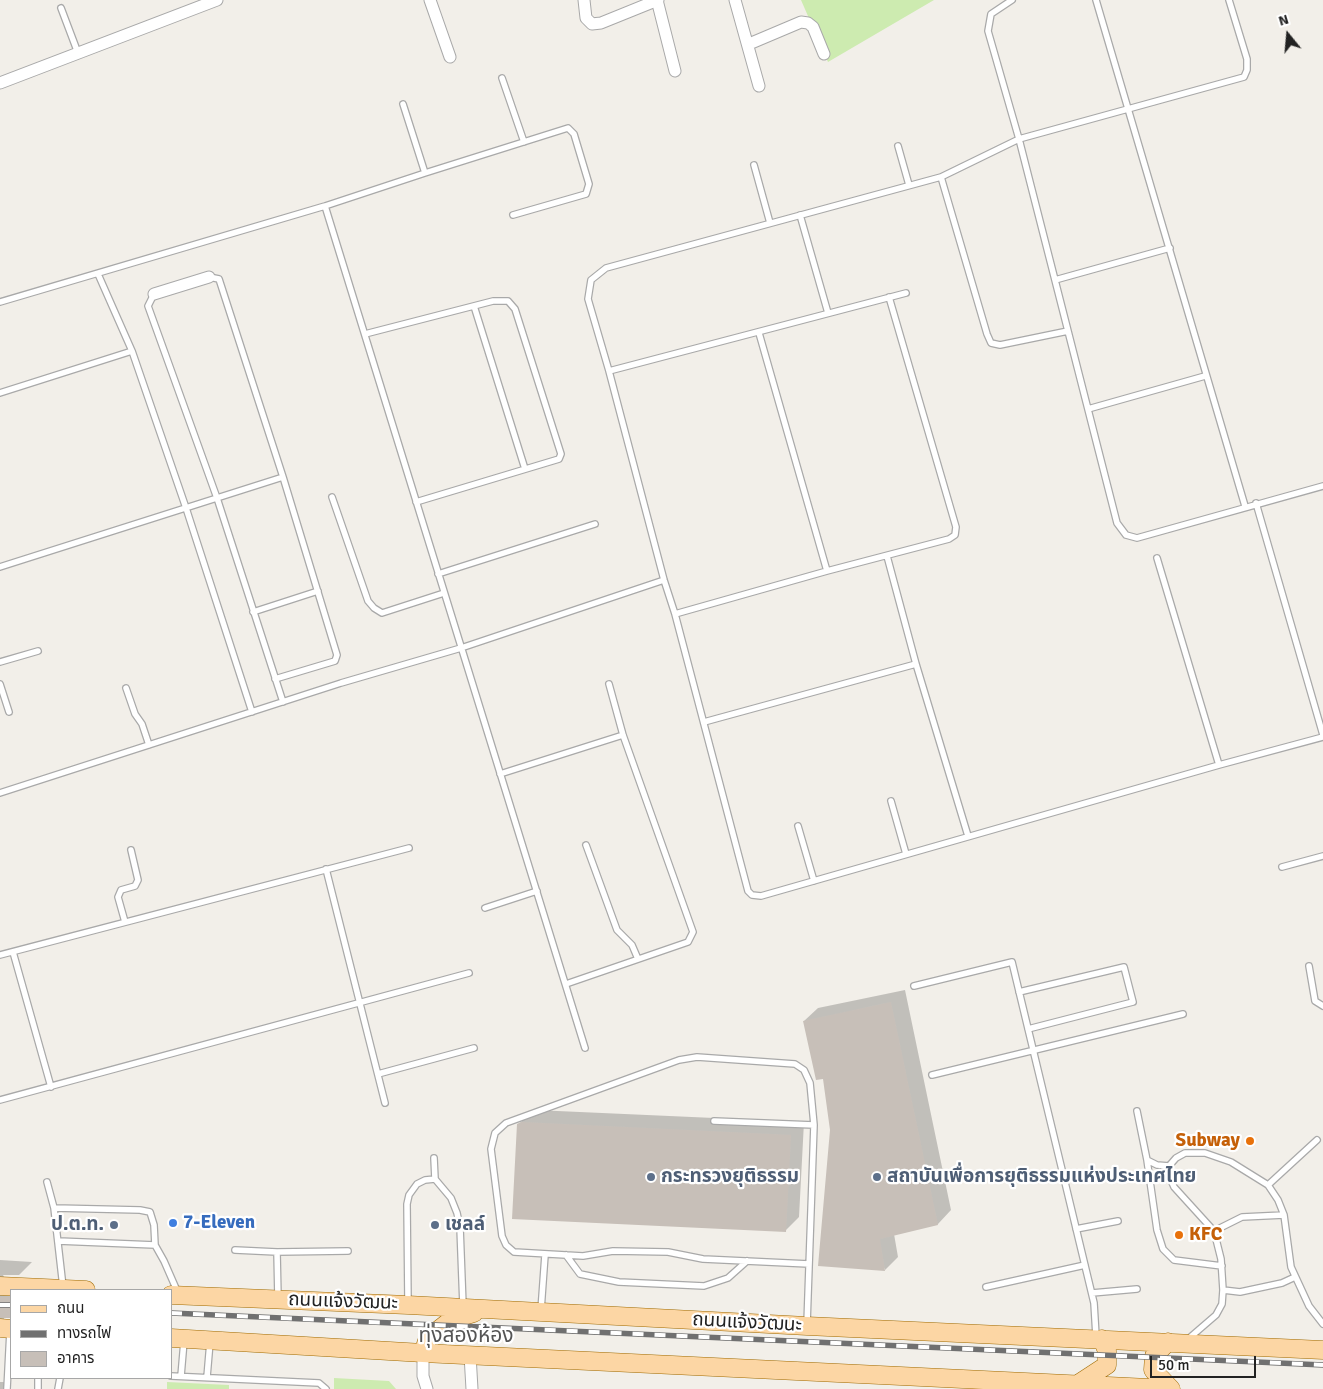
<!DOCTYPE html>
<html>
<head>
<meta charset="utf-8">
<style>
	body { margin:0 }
	#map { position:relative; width:1323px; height:1389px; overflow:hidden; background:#f2efe9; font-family:Signika,"Noto Sans Thai",sans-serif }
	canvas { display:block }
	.legend { position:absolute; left:10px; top:1289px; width:162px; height:90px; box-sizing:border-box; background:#fff; border:1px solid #a7a7a7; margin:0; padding:6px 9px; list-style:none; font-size:15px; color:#222 }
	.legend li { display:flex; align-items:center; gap:10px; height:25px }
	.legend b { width:25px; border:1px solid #a7a7a7 }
	.north { position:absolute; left:1263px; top:10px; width:50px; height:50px; -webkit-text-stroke:4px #fff; paint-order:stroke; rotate:343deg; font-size:14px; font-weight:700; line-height:20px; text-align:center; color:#222 }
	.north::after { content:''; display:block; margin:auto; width:18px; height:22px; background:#222; clip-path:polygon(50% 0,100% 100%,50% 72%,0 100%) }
	.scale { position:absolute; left:1150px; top:1356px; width:106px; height:22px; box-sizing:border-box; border:2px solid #222; border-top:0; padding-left:6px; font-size:15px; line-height:18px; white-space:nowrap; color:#222; -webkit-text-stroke:4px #fff; paint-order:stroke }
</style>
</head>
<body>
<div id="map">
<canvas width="1323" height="1389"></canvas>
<ul class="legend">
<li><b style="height:6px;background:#fcd6a4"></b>ถนน</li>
<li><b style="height:6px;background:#707070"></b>ทางรถไฟ</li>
<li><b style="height:14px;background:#c7bfb8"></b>อาคาร</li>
</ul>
<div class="north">N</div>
<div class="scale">50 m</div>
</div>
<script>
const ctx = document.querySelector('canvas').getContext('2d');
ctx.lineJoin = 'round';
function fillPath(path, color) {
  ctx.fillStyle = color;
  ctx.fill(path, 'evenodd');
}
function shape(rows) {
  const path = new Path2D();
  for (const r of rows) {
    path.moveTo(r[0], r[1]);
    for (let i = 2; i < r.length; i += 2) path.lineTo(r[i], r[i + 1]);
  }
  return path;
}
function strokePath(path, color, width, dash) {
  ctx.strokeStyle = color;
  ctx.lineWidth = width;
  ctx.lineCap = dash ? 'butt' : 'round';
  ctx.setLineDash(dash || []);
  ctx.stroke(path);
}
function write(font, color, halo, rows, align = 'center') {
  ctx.font = font + ' Signika,"Noto Sans Thai",sans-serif';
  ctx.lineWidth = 4.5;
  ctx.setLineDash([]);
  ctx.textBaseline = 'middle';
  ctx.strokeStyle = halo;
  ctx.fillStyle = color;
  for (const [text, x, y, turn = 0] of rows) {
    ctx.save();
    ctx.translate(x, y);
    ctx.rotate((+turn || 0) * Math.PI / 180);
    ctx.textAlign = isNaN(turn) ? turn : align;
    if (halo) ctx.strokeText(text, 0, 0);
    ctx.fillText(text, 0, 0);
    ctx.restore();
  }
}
const grass = shape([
	[801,0,934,0,828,62],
	[334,1378,389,1381,396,1389,334,1389],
	[167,1382,229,1385,229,1389,167,1389]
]);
const shadow = shape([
	[905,990,951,1210,938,1224,894,1234,898,1257,885,1270,831,1130,824,1078,804,1021,818,1008],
	[535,1110,804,1122,799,1217,785,1231,518,1125,532,1111],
	[0,1260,32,1262,19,1275,3,1275,11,1290,11,1317,4,1317,4,1319,0,1323],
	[0,1382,7,1382,6,1389,0,1389]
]);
const building = shape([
	[891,1002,938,1225,880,1239,885,1271,818,1266,830,1130,823,1079,816,1080,803,1021],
	[521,1122,791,1135,786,1232,512,1219,517,1124],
	[0,1297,11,1297,11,1318,0,1318]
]);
const service = shape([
	[1012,0,991,14,988,31,1019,139,1117,523,1126,535,1137,538,1323,486],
	[1096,0,1245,506],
	[61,8,78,53],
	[502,78,524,142],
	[403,104,425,173],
	[898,146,909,185],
	[754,165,770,223],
	[941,177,1019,139,1244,77,1247,70,1247,59,1229,0],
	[325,206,585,1048],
	[800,215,828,313],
	[98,274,132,351,186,508,252,712],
	[209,277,219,279,283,477,337,655,335,661,275,679],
	[1055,280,1170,248],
	[154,294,148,306,217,498,283,702],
	[0,302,325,206,425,173,568,128,574,134,589,184,586,194,513,215],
	[474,306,525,469],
	[1068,331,1000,345,991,343,987,334,941,177,606,268,591,280,588,299,609,371,664,580,675,614,748,891,752,895,761,896,1219,765,1323,737],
	[759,333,827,571],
	[365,334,493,301,508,301,515,309,561,454,559,459,416,502],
	[609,371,906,293],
	[0,393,132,351],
	[1088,409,1205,376],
	[332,497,368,601,374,608,382,613,444,593],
	[1256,503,1323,735],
	[887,556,916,664,968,836],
	[1157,558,1219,765],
	[0,567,283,477],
	[438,574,595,524],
	[253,612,318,591],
	[675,614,827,571,949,539,955,535,956,527,889,297],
	[0,662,38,651],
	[0,684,9,712],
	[126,688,135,714,142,724,149,745],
	[704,722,916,664],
	[500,774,623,735],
	[0,793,341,683,461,648,664,580],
	[891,801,906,854],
	[798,826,814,881],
	[586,845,617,930,632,945,638,959],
	[1282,867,1323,856],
	[326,869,385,1103],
	[485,908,537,891],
	[125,922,118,897,121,890,135,886,138,880,131,850],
	[13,952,51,1087],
	[0,955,409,848],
	[1309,966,1315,1001,1323,1006],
	[566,984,688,942,693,932,623,735,609,684],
	[914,986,1012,962,1094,1303,1096,1336],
	[1019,992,1124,967,1133,1002,1028,1029],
	[378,1074,474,1048],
	[932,1075,1183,1014],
	[0,1100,469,973],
	[1137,1111,1147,1160,1157,1165,1169,1166],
	[714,1121,814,1125],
	[1147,1160,1157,1230,1163,1249,1174,1260,1222,1266],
	[435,1179,451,1198,457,1213,460,1227,463,1306],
	[47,1182,54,1208,63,1287],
	[1268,1185,1317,1140],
	[54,1208,140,1210,150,1212,154,1225,155,1245,164,1261,178,1293],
	[1076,1229,1118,1221],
	[1214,1231,1242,1217,1284,1215],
	[58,1241,155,1245],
	[235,1250,277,1252,278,1298],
	[277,1252,348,1251],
	[566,1255,580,1274,619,1282,704,1286,728,1278,747,1261],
	[986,1287,1085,1265],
	[1223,1290,1240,1292,1282,1283,1295,1277],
	[1092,1293,1137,1289],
	[408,1302,407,1204,409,1195,417,1184,425,1180,435,1179,434,1158],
	[541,1310,545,1255],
	[807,1324,814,1125,810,1083,804,1070,795,1064,697,1057,679,1060,506,1123,495,1133,491,1149,502,1236,506,1245,514,1252,583,1256,613,1251,668,1252,703,1259,809,1264],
	[1187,1340,1216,1315,1222,1304,1223,1290,1221,1259,1214,1231,1174,1187,1170,1178,1169,1166,1176,1158,1185,1153,1205,1153,1231,1162,1268,1185,1278,1200,1284,1215,1291,1267,1309,1306,1323,1324],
	[171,1376,319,1383,326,1389],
	[181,1376,184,1341],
	[207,1377,210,1342],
	[7,1389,10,1331],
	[38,1389,38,1378],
	[58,1389,60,1378]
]);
const minor = shape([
	[430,0,450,57],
	[584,0,586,18,592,24,601,23,658,0],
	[657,0,675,71],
	[735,0,759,86],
	[749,44,801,22,808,23,813,27,824,54],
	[0,83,217,0],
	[154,294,209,277],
	[423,1353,423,1376,427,1389],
	[470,1355,472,1389]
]);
const primary = shape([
	[0,1286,86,1290],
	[171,1295,408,1305,807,1326,1323,1350],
	[0,1328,11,1329],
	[171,1338,423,1353,1170,1389],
	[1168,1342,1154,1356,1153,1370,1171,1389],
	[423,1353,428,1338,451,1320,474,1313],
	[1078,1384,1107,1365,1107,1351,1102,1339]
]);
const rail = shape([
	[0,1305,11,1305],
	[171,1313,1323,1365]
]);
const markers = [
	[1250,1141,5,"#e8710a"],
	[651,1177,5,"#5c6f8a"],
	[877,1177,5,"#5c6f8a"],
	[173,1223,5,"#3f7fe0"],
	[114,1225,5,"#5c6f8a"],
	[435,1225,5,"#5c6f8a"],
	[1179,1235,5,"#e8710a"]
];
const foodNames = [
	["Subway",1240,1141],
	["KFC",1189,1235,"left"]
];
const serviceNames = [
	["กระทรวงยุติธรรม",661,1177],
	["สถาบันเพื่อการยุติธรรมแห่งประเทศไทย",887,1177],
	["ป.ต.ท.",104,1225,"right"],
	["เชลล์",445,1225]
];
const shopNames = [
	["7-Eleven",183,1223]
];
const streetNames = [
	["ถนนแจ้งวัฒนะ",343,1302,2],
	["ถนนแจ้งวัฒนะ",747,1323,3]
];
const quarterNames = [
	["ทุ่งสองห้อง",466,1336]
];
fillPath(grass, '#cdebb0');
fillPath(shadow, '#0003');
fillPath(building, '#c7bfb8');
strokePath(service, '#a9a9a9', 8);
strokePath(minor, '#a9a9a9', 13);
strokePath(primary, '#a06b00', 19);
strokePath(service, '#fff', 5.5);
strokePath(minor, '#fff', 11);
strokePath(primary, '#fcd6a4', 18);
strokePath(rail, '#707070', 5.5);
strokePath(rail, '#fff', 4, [11]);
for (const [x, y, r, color] of markers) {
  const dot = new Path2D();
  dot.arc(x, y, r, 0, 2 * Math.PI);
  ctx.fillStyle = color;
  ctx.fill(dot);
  strokePath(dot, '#fff', 2);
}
write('bold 19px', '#c56008', '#fff', foodNames, 'right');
write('bold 19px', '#4e5e75', '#fff', serviceNames, 'left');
write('bold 19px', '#366cbe', '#fff', shopNames, 'left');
write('19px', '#222', '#fff', streetNames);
write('21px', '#555', '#fff', quarterNames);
</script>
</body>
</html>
